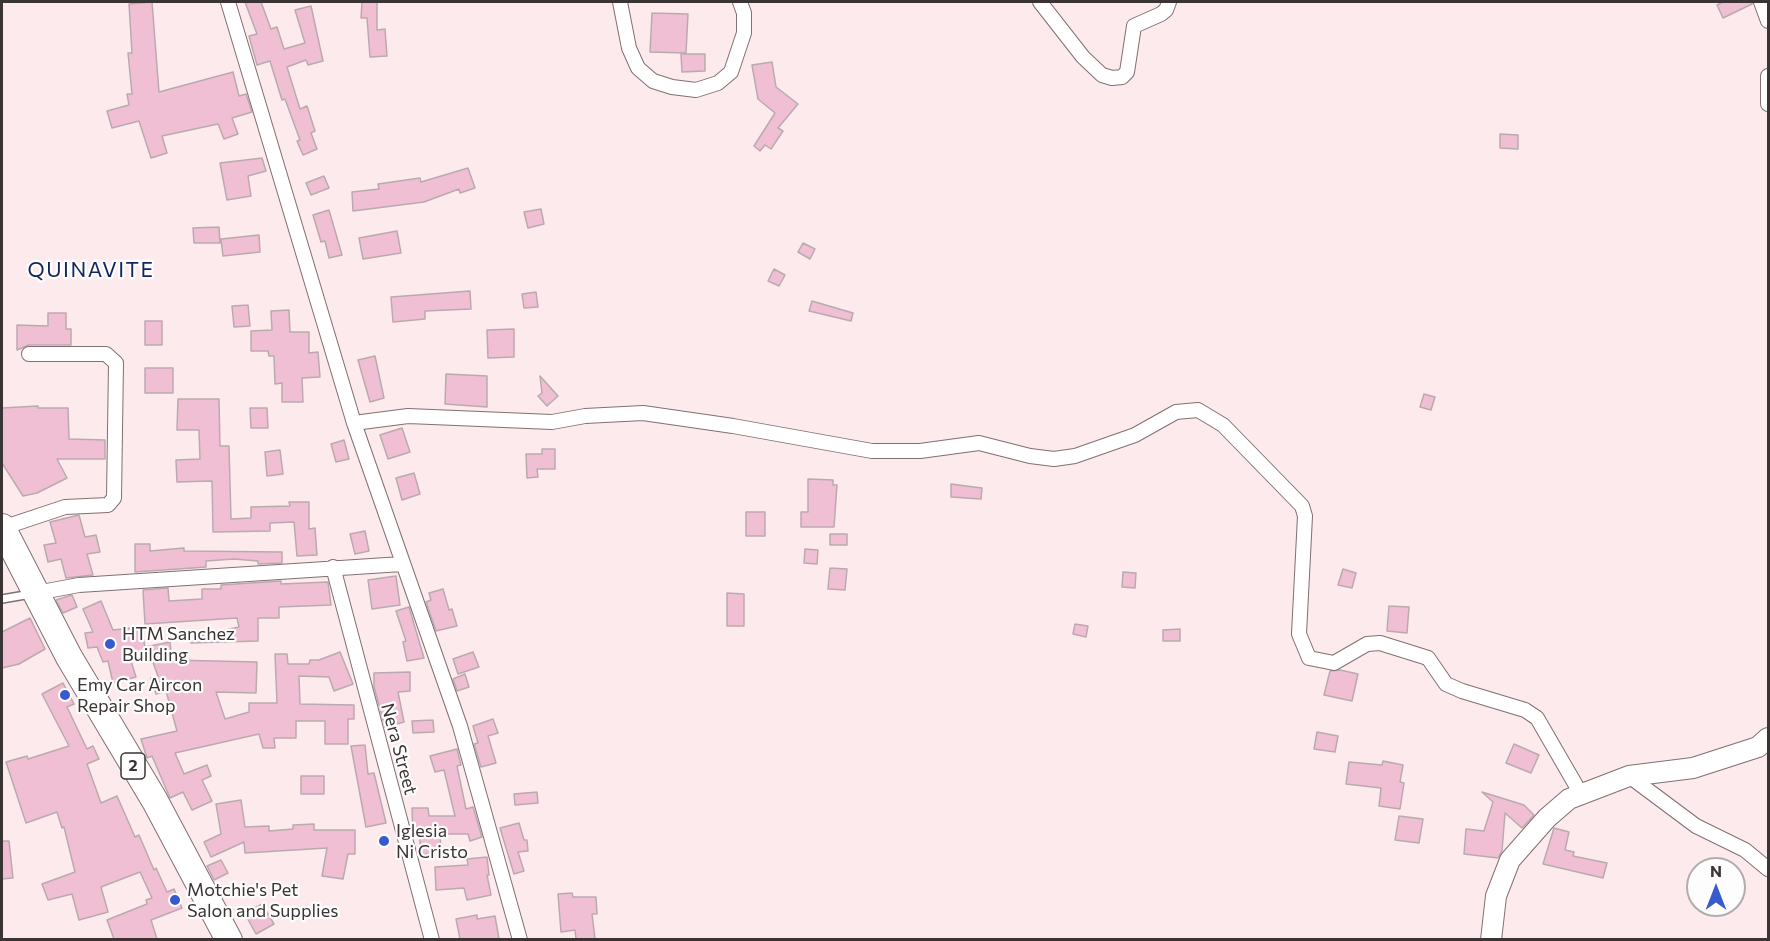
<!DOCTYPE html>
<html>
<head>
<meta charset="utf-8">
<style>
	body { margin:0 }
	#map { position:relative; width:1770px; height:941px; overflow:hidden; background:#fdeaec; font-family:Commissioner,sans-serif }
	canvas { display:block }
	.frame { position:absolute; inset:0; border:3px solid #3b3434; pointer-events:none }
	.north { position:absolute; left:1686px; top:857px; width:60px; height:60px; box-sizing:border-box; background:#fdfdfd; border:2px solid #afadad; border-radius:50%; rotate:0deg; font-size:16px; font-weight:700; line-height:24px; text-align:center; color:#3b3434 }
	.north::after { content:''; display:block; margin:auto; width:21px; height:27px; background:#375bcc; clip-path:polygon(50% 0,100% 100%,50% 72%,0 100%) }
</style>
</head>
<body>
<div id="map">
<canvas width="1770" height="941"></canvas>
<div class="frame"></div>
<div class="north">N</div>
</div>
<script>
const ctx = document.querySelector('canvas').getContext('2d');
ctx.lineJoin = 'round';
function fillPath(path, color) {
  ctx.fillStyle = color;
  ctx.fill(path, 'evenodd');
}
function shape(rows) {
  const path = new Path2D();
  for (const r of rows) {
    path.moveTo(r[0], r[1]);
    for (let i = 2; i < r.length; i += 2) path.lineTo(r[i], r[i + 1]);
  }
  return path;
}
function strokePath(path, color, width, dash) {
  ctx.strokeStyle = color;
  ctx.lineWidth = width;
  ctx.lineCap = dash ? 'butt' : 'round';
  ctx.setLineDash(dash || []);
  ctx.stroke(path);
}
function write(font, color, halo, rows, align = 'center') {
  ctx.font = font + ' Commissioner,sans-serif';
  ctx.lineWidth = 4.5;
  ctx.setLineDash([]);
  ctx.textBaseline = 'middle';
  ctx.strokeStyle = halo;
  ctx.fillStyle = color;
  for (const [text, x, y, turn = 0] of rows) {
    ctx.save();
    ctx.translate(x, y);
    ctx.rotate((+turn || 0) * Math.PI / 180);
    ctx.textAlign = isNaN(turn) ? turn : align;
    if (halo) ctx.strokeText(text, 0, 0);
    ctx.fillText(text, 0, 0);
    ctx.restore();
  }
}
const building = shape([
	[152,2,159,92,233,72,239,96,246,94,252,112,232,118,238,134,224,139,218,124,162,136,167,153,151,158,139,121,112,128,107,111,129,105,127,94,132,94,128,53,132,53,129,4,152,2],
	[245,2,261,2,271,29,277,27,284,49,305,43,295,10,311,6,323,61,308,65,306,60,287,67,300,109,307,106,315,131,311,133,317,149,303,155,297,141,300,140,285,99,282,100,270,61,257,65,249,36,257,34,245,2],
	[362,2,377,2,377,30,385,29,387,56,370,57,367,18,361,18,362,2],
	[1723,2,1752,2,1752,4,1723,18,1717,5,1723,2],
	[652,13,688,14,686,53,650,52,652,13],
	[681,54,705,54,705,71,682,72,681,54],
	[772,62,776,87,798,104,778,128,783,131,771,149,765,145,760,151,754,146,775,113,758,99,752,65,772,62],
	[1500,134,1518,135,1518,149,1500,148,1500,134],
	[262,158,266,171,248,176,251,196,227,200,220,163,262,158],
	[468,168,475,188,460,193,459,189,424,202,353,211,352,192,379,189,378,184,420,178,421,182,468,168],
	[324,176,329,188,311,195,306,183,324,176],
	[541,209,544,224,528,228,524,212,541,209],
	[329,210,342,255,329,258,325,241,321,242,313,215,329,210],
	[219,227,220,243,194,243,193,228,219,227],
	[397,231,401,253,363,259,359,238,397,231],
	[259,235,260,252,223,256,221,239,259,235],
	[803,243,815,249,810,259,798,252,803,243],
	[774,269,785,275,779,286,768,281,774,269],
	[470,291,471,309,425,311,425,319,393,322,391,297,470,291],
	[536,292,538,307,524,308,522,294,536,292],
	[812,301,853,313,851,321,809,311,812,301],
	[248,305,250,326,234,327,232,306,248,305],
	[289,310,290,332,309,332,309,353,318,352,320,377,302,378,303,402,282,402,282,383,275,384,274,356,269,356,268,351,251,351,251,331,272,330,271,311,289,310],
	[48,313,66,313,66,329,71,329,71,345,29,345,17,350,17,325,48,326,48,313],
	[145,321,162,321,162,345,145,345,145,321],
	[514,329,514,357,488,358,487,330,514,329],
	[375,356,384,398,370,402,358,360,375,356],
	[145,368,173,368,173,393,145,393,145,368],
	[446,374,487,376,487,407,445,404,446,374],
	[540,376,558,396,547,406,538,396,542,393,540,376],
	[1424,394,1435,397,1431,410,1420,407,1424,394],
	[178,399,219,399,220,446,229,446,231,519,251,518,251,507,290,506,289,502,309,502,309,529,315,528,317,555,297,556,294,522,270,523,270,531,213,532,212,481,177,482,176,460,200,459,199,430,177,430,178,399],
	[38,406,38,408,68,408,69,439,105,440,105,459,57,459,67,478,37,493,23,496,2,463,2,408,38,406],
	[250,408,267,408,268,428,251,428,250,408],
	[402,428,410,452,388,459,380,435,402,428],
	[344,440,349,459,336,462,331,444,344,440],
	[542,449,555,449,555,469,537,469,538,477,527,478,526,454,542,454,542,449],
	[280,450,283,474,267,476,265,452,280,450],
	[414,473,420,494,402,500,396,478,414,473],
	[808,479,833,480,833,485,837,485,834,527,801,527,801,512,808,512,808,479],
	[951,484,982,488,981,499,951,497,951,484],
	[746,512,765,512,765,536,746,536,746,512],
	[79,515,85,537,96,535,100,552,87,554,93,575,66,578,61,559,48,562,44,545,56,543,50,522,79,515],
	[365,531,369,551,355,554,350,534,365,531],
	[830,534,847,534,847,545,830,545,830,534],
	[135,544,150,544,150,551,184,548,184,551,282,552,282,563,258,564,258,561,234,559,206,561,206,567,135,572,135,544],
	[805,549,818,550,817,564,804,563,805,549],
	[830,568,847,569,845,590,828,589,830,568],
	[1343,569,1356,573,1352,588,1338,585,1343,569],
	[1123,572,1136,573,1135,588,1122,587,1123,572],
	[396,576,400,605,372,609,368,580,396,576],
	[281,581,281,584,328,582,331,605,279,607,279,618,258,618,258,641,191,643,190,638,239,627,237,618,145,624,143,590,168,588,169,601,202,599,202,589,221,589,221,585,281,581],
	[443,589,449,610,452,609,457,626,436,631,426,602,431,600,429,593,443,589],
	[727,593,744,594,744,626,727,626,727,593],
	[72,595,77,607,63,613,56,600,72,595],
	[101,601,113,630,141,627,145,647,170,642,172,660,257,662,256,693,216,692,225,719,249,712,249,703,277,703,275,654,287,654,288,664,309,664,310,660,319,660,340,652,353,684,334,691,329,677,299,676,300,704,354,705,354,719,348,719,348,744,325,744,325,721,296,721,296,738,274,738,275,748,263,748,259,734,175,753,184,774,207,765,211,776,202,780,212,801,192,810,183,792,170,798,152,756,147,758,141,739,177,731,166,691,156,694,151,678,158,676,151,657,131,661,136,677,113,683,108,661,103,662,97,647,88,648,85,633,93,632,83,609,101,601],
	[1389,606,1409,607,1407,633,1387,631,1389,606],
	[409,607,424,658,407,661,403,642,406,641,396,611,409,607],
	[30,618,45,649,19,664,2,668,2,632,30,618],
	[1075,624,1088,626,1086,637,1073,634,1075,624],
	[1180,629,1180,641,1163,641,1163,630,1180,629],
	[473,652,479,667,458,674,453,659,473,652],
	[1340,670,1358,674,1352,701,1324,695,1330,671,1340,670],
	[410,672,410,691,398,692,404,722,385,727,374,687,374,673,410,672],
	[465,674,469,687,457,691,453,679,465,674],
	[63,683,74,704,67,707,87,749,93,746,99,759,87,764,101,803,117,796,135,837,139,835,154,870,156,868,167,892,174,889,182,908,151,920,157,939,114,939,107,920,147,904,146,900,152,898,140,872,101,887,108,912,79,920,72,894,48,900,42,884,75,872,64,827,62,828,57,812,26,823,6,762,27,756,28,759,69,746,42,694,63,683],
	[493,719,498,733,488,736,496,763,481,767,474,744,478,743,473,726,493,719],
	[433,720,434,732,413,733,412,721,433,720],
	[1317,732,1338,736,1335,752,1314,749,1317,732],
	[1514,744,1539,755,1531,773,1506,763,1514,744],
	[365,745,368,774,374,773,386,823,366,827,351,746,365,745],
	[457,749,461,765,457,766,466,809,473,807,482,837,470,841,468,834,440,834,441,850,420,856,420,837,413,835,412,808,428,808,429,816,455,816,444,770,435,772,430,756,457,749],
	[1383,761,1403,765,1400,782,1404,783,1400,809,1379,806,1381,788,1346,784,1349,762,1382,765,1383,761],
	[301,776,324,776,324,794,301,794,301,776],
	[537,792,538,803,515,805,514,794,537,792],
	[1482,792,1524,805,1534,815,1522,828,1505,813,1502,851,1498,858,1464,854,1466,829,1484,831,1493,802,1482,792],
	[241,800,245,827,269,826,269,831,293,829,293,825,314,824,314,830,355,830,355,854,348,854,343,879,322,876,327,848,245,853,244,842,211,857,204,842,221,834,216,804,241,800],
	[1399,816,1423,819,1419,843,1395,840,1399,816],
	[519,823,524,840,527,840,528,851,518,852,524,871,514,874,500,828,519,823],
	[1554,828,1569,832,1565,850,1574,852,1573,856,1607,863,1603,878,1543,864,1554,828],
	[2,841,9,841,13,878,2,879,2,841],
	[487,857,489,875,487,875,491,895,467,900,464,888,436,890,435,867,468,865,467,859,487,857],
	[221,860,228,873,214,880,207,866,221,860],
	[572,893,573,897,596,897,597,914,592,914,595,939,576,939,575,930,561,932,558,894,572,893],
	[262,904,274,924,256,934,245,914,262,904],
	[477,915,477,919,495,916,499,939,460,939,456,919,477,915]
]);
const lane = shape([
	[2,599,31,594]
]);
const street = shape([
	[228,2,354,423,460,726,520,940],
	[620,2,629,48,638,68,653,81,672,87,696,90,718,83,731,72,744,33,744,13,740,2],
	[1040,2,1083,57,1102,75,1112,78,1122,77,1127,72,1134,26,1161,14,1166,10,1169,2],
	[1761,2,1768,21],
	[1768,76,1768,104],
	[354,423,408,416,552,422,585,416,643,413,733,426,872,451,920,451,979,443,1030,456,1054,459,1075,456,1135,435,1176,412,1198,410,1223,425,1302,506,1305,516,1299,634,1309,658,1334,663,1367,644,1380,643,1428,658,1446,684,1462,691,1525,710,1537,718,1581,794],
	[2,528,65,507,108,505,114,498,116,363,106,354,29,354],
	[333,567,432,940],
	[36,593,79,585,402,564],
	[1629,776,1696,826,1745,850,1768,869]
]);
const secondary = shape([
	[1491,940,1496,896,1510,860,1547,818,1569,799,1629,776,1693,768,1758,747,1768,738]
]);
const highway = shape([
	[2,527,69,657,155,801,229,940]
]);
const markers = [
	[110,644,6,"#375bcc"],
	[65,695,6,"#375bcc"],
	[384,841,6,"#375bcc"],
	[175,900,6,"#375bcc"]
];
const shields = [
	[133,766,24]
];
const shieldNames = [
	["2",133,766]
];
const poiNames = [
	["HTM Sanchez",122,634],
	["Building",122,655],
	["Emy Car Aircon",77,685],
	["Repair Shop",77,706],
	["Iglesia",396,831],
	["Ni Cristo",396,852],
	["Motchie's Pet",187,890],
	["Salon and Supplies",187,911]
];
const streetNames = [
	["Nera Street",399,749,75]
];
const quarterNames = [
	["QUINAVITE",91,270]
];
fillPath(building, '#f0bfd3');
strokePath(building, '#baaab0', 1.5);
strokePath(lane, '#817071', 10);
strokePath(street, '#817071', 16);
strokePath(secondary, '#817071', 22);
strokePath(highway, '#817071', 28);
strokePath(lane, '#fff', 7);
strokePath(street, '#fff', 14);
strokePath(secondary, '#fff', 20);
strokePath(highway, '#fff', 26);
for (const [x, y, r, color] of markers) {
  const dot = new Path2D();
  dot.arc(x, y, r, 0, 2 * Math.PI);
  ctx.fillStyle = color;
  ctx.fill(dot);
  strokePath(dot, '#fdfdfd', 2);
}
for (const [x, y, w] of shields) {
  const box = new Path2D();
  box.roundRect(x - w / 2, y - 13, w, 26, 4.5);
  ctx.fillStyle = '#fdfdfd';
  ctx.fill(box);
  strokePath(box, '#3b3434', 1.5);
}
write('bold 16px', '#3b3434', null, shieldNames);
write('18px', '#3b3434', '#fdfdfd', poiNames, 'left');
write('18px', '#3b3434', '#fdfdfd', streetNames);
ctx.letterSpacing = '1.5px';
write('21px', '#13255b', '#fdfdfd', quarterNames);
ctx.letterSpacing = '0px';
</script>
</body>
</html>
